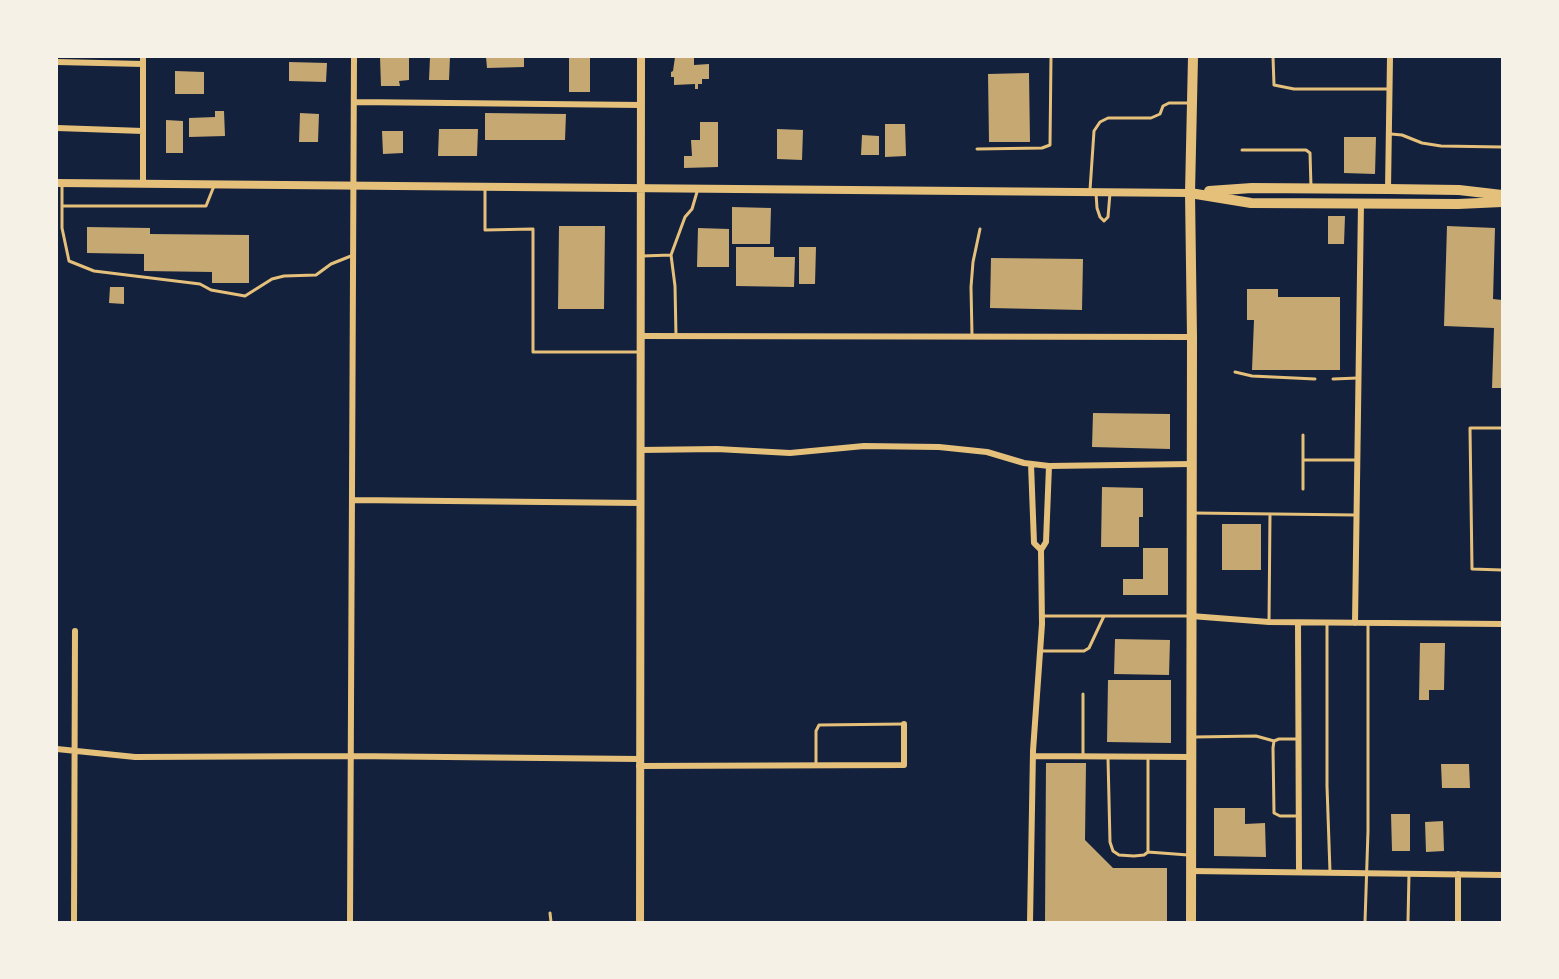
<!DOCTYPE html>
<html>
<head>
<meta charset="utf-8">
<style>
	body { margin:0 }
	#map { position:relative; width:1559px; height:979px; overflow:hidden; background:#14213d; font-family:Raleway,sans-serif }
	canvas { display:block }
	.frame { position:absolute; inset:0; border:58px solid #f6f1e7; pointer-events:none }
</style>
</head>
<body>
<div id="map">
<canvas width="1559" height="979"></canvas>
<div class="frame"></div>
</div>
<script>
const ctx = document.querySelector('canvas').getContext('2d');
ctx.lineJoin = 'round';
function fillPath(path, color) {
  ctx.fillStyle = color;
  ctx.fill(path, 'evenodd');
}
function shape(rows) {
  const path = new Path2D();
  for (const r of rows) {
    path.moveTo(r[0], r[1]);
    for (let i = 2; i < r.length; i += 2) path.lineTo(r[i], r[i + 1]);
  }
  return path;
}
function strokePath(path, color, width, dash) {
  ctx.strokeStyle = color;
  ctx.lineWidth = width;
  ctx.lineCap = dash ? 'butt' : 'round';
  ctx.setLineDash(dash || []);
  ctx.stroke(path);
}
const building = shape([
	[380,57,409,57,409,80,399,81,400,86,381,86],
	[430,57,450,57,449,80,429,80],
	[486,57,524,57,524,67,487,68],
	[569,57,590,57,590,92,569,92],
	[675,57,694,57,694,65,709,64,709,79,702,79,702,84,698,84,698,89,695,89,695,84,674,85,674,77,671,77,671,72,673,71],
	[289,62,327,63,326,82,289,81],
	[175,71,204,72,204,94,175,94],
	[1029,73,1030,142,989,142,988,74],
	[215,111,224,111,225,136,189,137,189,118,215,117],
	[300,113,319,114,318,142,299,142],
	[485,113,566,114,565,140,485,140],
	[166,120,183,121,183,153,166,153],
	[700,122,718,122,718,167,684,168,684,156,692,156,691,140,700,140],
	[885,124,905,124,906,156,885,157],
	[439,129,478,129,477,156,438,156],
	[777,129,803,130,802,160,777,159],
	[382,131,403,131,403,153,383,154],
	[862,135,879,136,879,155,861,155],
	[1344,137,1376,137,1375,174,1344,173],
	[732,207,771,208,770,244,732,244],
	[1328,216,1345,216,1344,244,1328,244],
	[559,226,605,226,604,309,558,309],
	[1447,226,1495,228,1493,299,1502,300,1502,388,1492,388,1494,328,1444,326],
	[87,227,150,228,150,234,249,235,249,283,212,283,212,272,144,271,144,254,87,253],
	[698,228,729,229,729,267,697,267],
	[736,247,774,247,774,257,795,257,794,287,736,286],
	[799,247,816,247,815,284,799,284],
	[991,258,1083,259,1082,310,990,308],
	[110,287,124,287,124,304,109,303],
	[1247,289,1278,289,1278,297,1340,297,1340,370,1252,370,1254,320,1247,320],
	[1093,413,1170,414,1170,449,1092,447],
	[1102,487,1143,488,1143,517,1139,517,1139,547,1101,547],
	[1222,524,1261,524,1261,570,1222,570],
	[1143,548,1168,548,1168,595,1123,595,1123,579,1143,579],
	[1115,639,1170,640,1169,675,1114,674],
	[1420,643,1445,643,1444,690,1429,690,1429,700,1419,700],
	[1108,680,1171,680,1171,743,1107,742],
	[1046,763,1086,763,1085,840,1113,868,1167,868,1167,922,1045,922],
	[1441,764,1469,764,1470,788,1442,788],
	[1214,808,1245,808,1245,824,1265,823,1266,857,1214,856],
	[1391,814,1410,814,1410,851,1392,851],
	[1443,821,1444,851,1426,852,1425,822]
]);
const service = shape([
	[1273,57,1274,85,1294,89,1389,89],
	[1391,134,1402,135,1422,143,1441,146,1502,147],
	[977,149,1042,148,1050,145,1051,57],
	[1242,150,1306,150,1310,153,1311,187],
	[62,185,62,228,69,261,94,271,200,284,211,290,245,296,272,279,284,276,316,275,331,264,351,256],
	[485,188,485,230,533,229,533,352,639,352],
	[1090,190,1094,131,1100,122,1108,118,1151,118,1160,114,1163,106,1169,103,1190,103],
	[1096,193,1097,208,1100,217,1104,221,1108,217,1110,193],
	[62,206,206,206,214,186],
	[671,255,675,286,676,336],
	[642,256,671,255,685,217,692,209,697,192],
	[972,335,971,287,973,262,980,229],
	[1235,372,1252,376,1315,379],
	[1333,379,1358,378],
	[1502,428,1470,428,1472,569,1502,570],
	[1303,460,1356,460],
	[1303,489,1303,435],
	[1194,513,1355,515],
	[1043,616,1189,616],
	[1269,622,1270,514],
	[1327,623,1327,786,1330,872],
	[1041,651,1084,651,1089,648,1104,616],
	[1195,737,1256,736,1274,741],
	[1083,756,1083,694],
	[1108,758,1110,842,1113,851,1119,855,1134,856,1144,855,1148,852,1148,756],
	[816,764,816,731,819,725,904,724],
	[1297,816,1280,816,1274,813,1273,748,1274,741,1279,739,1299,739],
	[1148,852,1188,855],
	[550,913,551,922],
	[1365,922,1368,831,1368,623],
	[1408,922,1409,873]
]);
const minor = shape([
	[143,57,143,184],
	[57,62,143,64],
	[354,102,641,105],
	[57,128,143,131],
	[1388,189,1390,57],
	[641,336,1192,337],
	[640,450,717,449,790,453,864,446,939,447,987,452,1024,463,1049,466,1192,464],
	[1031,464,1034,543,1041,550],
	[352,500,640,503],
	[1191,616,1269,622,1502,624],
	[1298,623,1299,872],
	[1355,623,1361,203],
	[57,749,135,757,350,756,639,759],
	[1033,756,1190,757],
	[639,766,904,765,904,724],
	[1191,871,1502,875],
	[74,922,75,631],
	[350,922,354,57],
	[1030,922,1033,751,1042,624,1041,550,1046,542,1049,466],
	[1458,922,1458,874]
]);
const tertiary = shape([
	[57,183,1190,193],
	[640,922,641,57]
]);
const primary = shape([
	[1209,191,1252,188,1388,189,1459,190,1502,195],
	[1190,193,1251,203,1458,204,1502,202],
	[1191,922,1192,337,1190,193,1193,57]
]);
fillPath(building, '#c6a872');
strokePath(service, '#e5c07b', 3);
strokePath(minor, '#e5c07b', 6);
strokePath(tertiary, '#e5c07b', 8);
strokePath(primary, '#e5c07b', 10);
</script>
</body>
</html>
